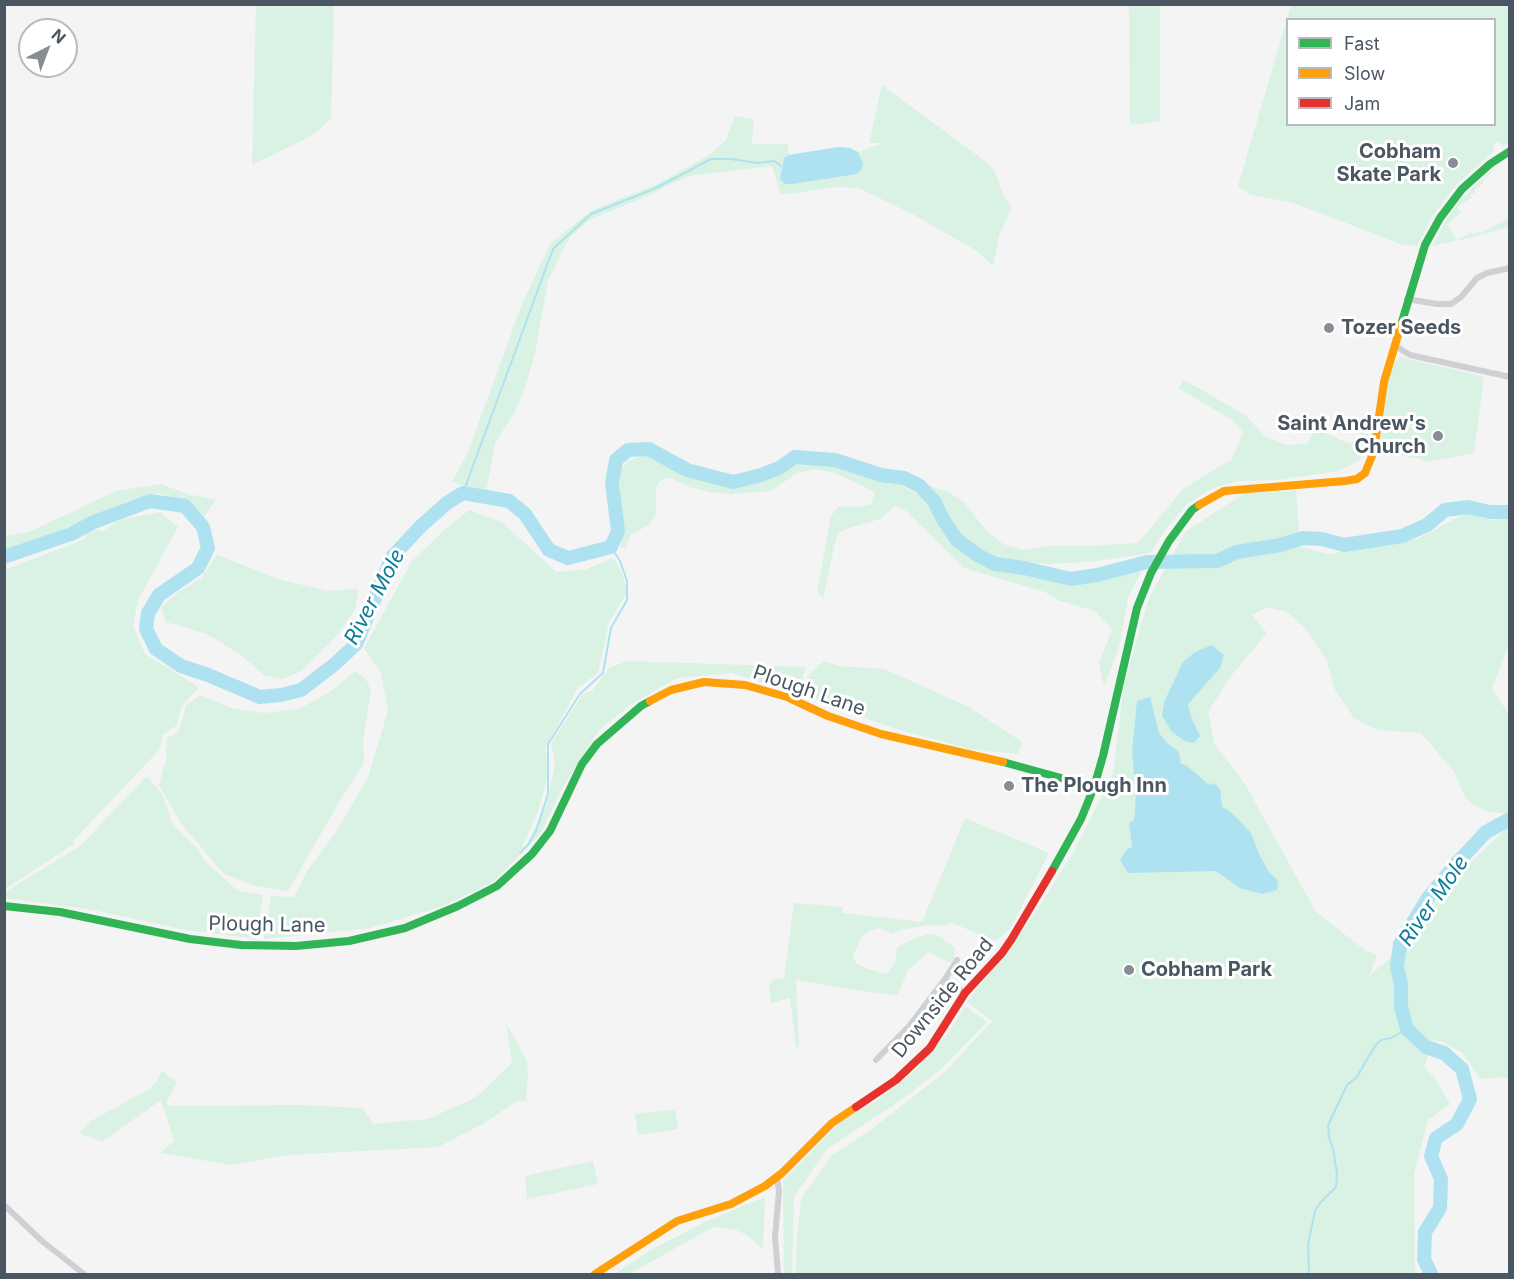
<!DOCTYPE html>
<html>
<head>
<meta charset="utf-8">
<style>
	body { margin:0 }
	#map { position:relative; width:1514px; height:1279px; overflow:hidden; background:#f4f4f4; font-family:Inter,sans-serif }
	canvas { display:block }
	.frame { position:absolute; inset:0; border:6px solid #4a5661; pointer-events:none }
	.legend { position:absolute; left:1286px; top:18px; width:210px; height:108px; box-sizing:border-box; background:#fff; border:2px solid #b7bbc0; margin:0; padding:8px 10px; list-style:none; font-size:18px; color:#4a5661 }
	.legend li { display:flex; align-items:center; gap:12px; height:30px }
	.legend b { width:30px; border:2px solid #b7bbc0 }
	.north { position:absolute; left:18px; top:18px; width:60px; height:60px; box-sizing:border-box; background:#fff; border:2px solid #b7bbc0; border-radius:50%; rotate:42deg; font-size:16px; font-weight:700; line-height:24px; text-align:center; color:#4a5661 }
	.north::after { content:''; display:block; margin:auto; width:21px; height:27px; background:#868d94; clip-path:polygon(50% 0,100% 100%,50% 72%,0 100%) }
</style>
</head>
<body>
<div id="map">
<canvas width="1514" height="1279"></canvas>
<div class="frame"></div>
<ul class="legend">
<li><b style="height:8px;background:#30b455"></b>Fast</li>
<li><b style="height:8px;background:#ff9f0a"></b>Slow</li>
<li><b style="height:8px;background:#e5322d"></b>Jam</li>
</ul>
<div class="north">N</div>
</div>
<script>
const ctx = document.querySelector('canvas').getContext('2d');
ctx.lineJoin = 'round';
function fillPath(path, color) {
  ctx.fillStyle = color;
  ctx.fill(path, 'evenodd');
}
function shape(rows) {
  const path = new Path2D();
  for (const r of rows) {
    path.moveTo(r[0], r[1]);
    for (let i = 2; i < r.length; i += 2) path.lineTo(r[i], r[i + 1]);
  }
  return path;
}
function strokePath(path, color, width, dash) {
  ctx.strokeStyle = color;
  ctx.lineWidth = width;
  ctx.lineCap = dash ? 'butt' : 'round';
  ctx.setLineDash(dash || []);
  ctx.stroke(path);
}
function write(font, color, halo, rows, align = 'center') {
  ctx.font = font + ' Inter,sans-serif';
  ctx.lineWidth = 6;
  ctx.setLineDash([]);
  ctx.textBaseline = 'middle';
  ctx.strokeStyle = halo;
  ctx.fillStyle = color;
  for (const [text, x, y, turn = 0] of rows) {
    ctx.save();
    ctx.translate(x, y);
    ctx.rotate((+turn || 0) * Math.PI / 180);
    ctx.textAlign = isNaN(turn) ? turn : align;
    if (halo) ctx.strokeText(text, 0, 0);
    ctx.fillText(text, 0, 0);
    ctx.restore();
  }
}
const green = shape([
	[256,5,334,5,331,118,320,129,305,139,252,165],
	[1129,5,1160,5,1160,121,1130,125],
	[1291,5,1509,5,1509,143,1503,146,1498,142,1493,145,1494,151,1457,184,1432,216,1417,246,1403,245,1294,203,1251,195,1238,186],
	[1288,20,1494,20,1494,124,1288,124],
	[882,85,989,164,996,174,1002,192,1012,207,999,235,993,266,977,251,912,214,859,188,836,187,781,195,772,166,689,176,666,186,652,194,589,220,569,238,548,281,535,353,526,384,517,408,495,443,486,491,452,482,468,452,522,304,550,244,592,210,657,184,709,155,726,140,735,116,754,119,752,144,788,144,788,155,784,159,781,166,800,183,828,178,863,163,858,152,883,143,869,143],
	[1501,165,1482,181,1484,183,1474,190,1476,192,1471,195,1472,197,1457,207,1461,212,1447,224,1457,240,1473,232,1474,234,1479,231,1481,233,1509,218,1509,227,1473,237,1432,246,1448,217,1461,199,1488,174],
	[1400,357,1481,376,1484,379,1474,453,1428,462,1419,459,1379,451,1388,382,1394,363],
	[1184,380,1244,414,1266,437,1286,445,1306,444,1317,429,1350,444,1362,432,1369,435,1360,460,1339,471,1276,480,1238,481,1213,488,1188,503,1167,528,1150,553,1098,561,1048,564,994,559,973,548,958,536,930,486,946,491,964,502,985,529,1003,544,1025,550,1049,546,1087,546,1138,543,1183,489,1232,459,1243,432,1232,420,1178,388],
	[645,454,726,487,760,480,794,462,815,463,844,469,903,486,922,497,947,534,968,553,992,568,1020,571,1074,584,1112,578,1144,566,1128,598,1119,647,1104,687,1099,663,1112,630,1095,611,1060,601,1045,592,964,568,906,511,895,506,880,519,849,528,837,534,823,598,817,592,831,516,839,506,857,507,871,504,875,492,837,474,816,469,797,473,771,491,731,494,710,492,689,487,671,478,664,479,658,483,656,489,656,514,650,524,631,535,626,548,621,548,622,519,619,470,629,461],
	[161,484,188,494,216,500,203,518,190,503,158,493,128,501,15,550,5,551,5,536,29,532,116,491],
	[1296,491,1300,547,1329,554,1417,539,1466,513,1490,520,1509,518,1509,644,1492,688,1509,715,1509,814,1486,811,1475,806,1465,797,1454,772,1421,733,1377,730,1354,718,1335,690,1326,659,1305,628,1287,612,1267,607,1252,615,1267,633,1231,676,1208,712,1215,745,1245,784,1316,912,1366,951,1377,955,1369,976,1413,939,1433,905,1460,873,1509,826,1509,1077,1480,1079,1464,1054,1444,1042,1433,1040,1424,1067,1434,1077,1450,1104,1428,1120,1414,1174,1415,1274,796,1274,796,1249,801,1199,832,1155,868,1132,946,1071,992,1021,967,1002,1029,922,1073,853,1113,773,1124,684,1149,598,1185,532,1245,493],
	[469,510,502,522,556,572,587,569,613,558,620,569,628,591,609,622,598,673,577,689,545,749,549,772,538,811,522,847,526,846,547,803,555,764,551,743,583,694,592,691,609,668,627,661,806,667,798,694,732,673,677,678,632,704,599,730,563,787,541,833,493,882,441,907,370,928,264,939,271,896,294,897,307,871,336,832,368,777,388,711,381,673,364,648,412,561,443,531],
	[160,512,178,527,138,600,133,626,145,654,199,687,182,706,176,726,163,735,160,749,74,840,74,844,5,889,5,570,85,539,85,534,98,530,102,532,119,520],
	[217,555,281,580,329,591,359,589,355,609,336,637,301,671,283,679,265,676,241,655,207,634,166,622,161,607,176,594,201,578],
	[824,661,839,666,884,669,967,706,1022,742,1018,754,970,749,900,730,826,705,804,693,807,676],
	[355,671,366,679,371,691,363,741,364,764,345,792,288,891,255,886,224,874,182,825,159,785,166,759,167,738,177,733,182,722,186,705,201,695,231,708,264,713,299,709,331,691],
	[147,776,162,794,173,824,195,846,207,863,238,891,263,895,256,939,186,930,93,910,5,898,5,892,79,847],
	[965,818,1049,853,1010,929,996,941,952,923,944,926,929,925,900,930,891,934,880,928,869,931,861,938,853,956,856,963,865,968,886,974,895,963,897,947,918,937,929,934,937,935,955,948,954,958,950,963,929,952,908,970,898,995,868,992,796,980,799,1046,796,1047,790,998,771,1003,769,986,773,980,784,978,794,903,843,907,842,913,922,922],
	[965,1006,987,1022,942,1068,904,1098,827,1149,794,1197,792,1274,784,1274,783,1181,841,1121,875,1102,912,1073,949,1032],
	[506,1023,526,1059,528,1072,526,1101,517,1101,481,1125,438,1147,287,1155,231,1165,160,1153,174,1141,161,1100,102,1142,79,1133,91,1121,149,1089,157,1081,162,1071,177,1082,166,1103,170,1106,302,1105,362,1108,374,1124,428,1119,475,1098,512,1063],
	[675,1109,678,1129,638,1135,635,1114],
	[593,1161,598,1184,527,1199,525,1176],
	[765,1197,763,1250,747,1235,733,1229,713,1227,629,1274,615,1274,647,1252,705,1222]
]);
const water = shape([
	[839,147,850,148,858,152,863,163,862,169,857,174,792,184,785,184,780,179,784,158,788,155],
	[1212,645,1224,655,1220,668,1188,704,1191,717,1200,736,1194,743,1185,741,1172,732,1162,716,1164,702,1183,662,1195,652],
	[1150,697,1159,733,1168,744,1179,752,1181,764,1186,765,1209,785,1214,783,1220,789,1222,807,1231,812,1251,833,1259,854,1269,872,1278,881,1277,890,1262,894,1240,888,1216,871,1128,873,1120,860,1127,849,1132,847,1129,823,1134,820,1136,795,1132,750,1137,701]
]);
const stream = shape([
	[463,493,553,249,591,214,656,188,711,159,731,159,757,163,774,161,781,166],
	[520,853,528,845,536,831,548,794,548,744,580,694,603,673,611,628,627,600,627,581,620,561,611,547],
	[1309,1274,1308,1244,1315,1211,1320,1203,1336,1187,1337,1173,1333,1149,1329,1137,1328,1125,1347,1085,1356,1078,1375,1046,1381,1040,1391,1038,1407,1029]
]);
const river = shape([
	[4,557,71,534,94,522,150,501,185,506,203,527,208,548,198,568,159,595,148,613,146,629,156,649,181,666,208,675,260,697,281,695,301,690,335,664,356,644,392,557,421,526,447,503,463,493,509,501,525,514,549,550,568,558,611,547,618,531,612,483,616,460,628,450,649,449,687,470,733,482,761,475,779,468,795,457,835,460,881,475,904,478,920,486,934,501,944,521,957,540,979,556,995,564,1024,568,1071,579,1097,575,1147,562,1217,561,1237,552,1280,545,1303,538,1322,539,1344,545,1402,536,1427,525,1445,510,1468,507,1490,512,1510,512],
	[1431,1274,1424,1259,1425,1232,1440,1208,1441,1179,1431,1156,1436,1138,1457,1124,1470,1099,1462,1069,1444,1053,1426,1047,1407,1029,1401,1007,1401,984,1397,967,1400,944,1428,898,1456,864,1486,832,1510,819]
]);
const street = shape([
	[1407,299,1437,304,1451,304,1461,297,1477,278,1487,273,1510,268],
	[1394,345,1410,355,1510,377],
	[957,960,945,979,965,993],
	[876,1060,910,1025,945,979],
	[777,1177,779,1191,775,1237,778,1274],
	[4,1205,42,1241,84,1274]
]);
const fast = shape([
	[1401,325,1425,245,1440,218,1462,189,1490,164,1510,151],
	[1003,762,1094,787],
	[1052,871,1081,819,1094,787,1103,756,1137,608,1151,573,1169,541,1192,510,1199,505],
	[4,906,60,912,190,939,241,945,296,946,349,941,405,928,458,906,497,886,532,854,550,831,582,764,597,744,641,706,650,701]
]);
const slow = shape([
	[1199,505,1224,491,1345,481,1357,479,1365,473,1374,451,1384,382,1401,325],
	[650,701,671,690,704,682,745,685,787,697,828,716,881,734,1003,762],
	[595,1274,677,1221,731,1204,765,1186,782,1173,832,1123,856,1107]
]);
const jam = shape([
	[856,1107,896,1080,930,1048,965,993,1002,953,1011,940,1052,871]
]);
const markers = [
	[1453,163,6,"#868d94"],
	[1329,328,6,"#868d94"],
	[1438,436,6,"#868d94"],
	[1009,786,6,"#868d94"],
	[1129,970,6,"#868d94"]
];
const poiNames = [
	["Cobham",1441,152,"right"],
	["Skate Park",1441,175,"right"],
	["Tozer Seeds",1341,328],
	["Saint Andrew's",1426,424,"right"],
	["Church",1426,447,"right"],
	["The Plough Inn",1021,786],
	["Cobham Park",1141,970]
];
const streetNames = [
	["Plough Lane",809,691,19],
	["Plough Lane",267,925,1],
	["Downside Road",943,998,-51]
];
const waterNames = [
	["River Mole",375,597,-62],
	["River Mole",1434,901,-55]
];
fillPath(green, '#d9f2e3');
fillPath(water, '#aee2f0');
strokePath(stream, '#aee2f0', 2);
strokePath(river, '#aee2f0', 14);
strokePath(street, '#ced0d2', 6);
strokePath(fast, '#30b455', 8);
strokePath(slow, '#ff9f0a', 8);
strokePath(jam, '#e5322d', 8);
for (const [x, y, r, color] of markers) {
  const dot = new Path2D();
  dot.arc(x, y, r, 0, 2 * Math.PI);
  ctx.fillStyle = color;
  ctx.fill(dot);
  strokePath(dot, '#fff', 2);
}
write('bold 20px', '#4a5661', '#fff', poiNames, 'left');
write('20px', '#4a5661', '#fff', streetNames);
write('italic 21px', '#0c7c9b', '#fff', waterNames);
</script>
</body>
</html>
